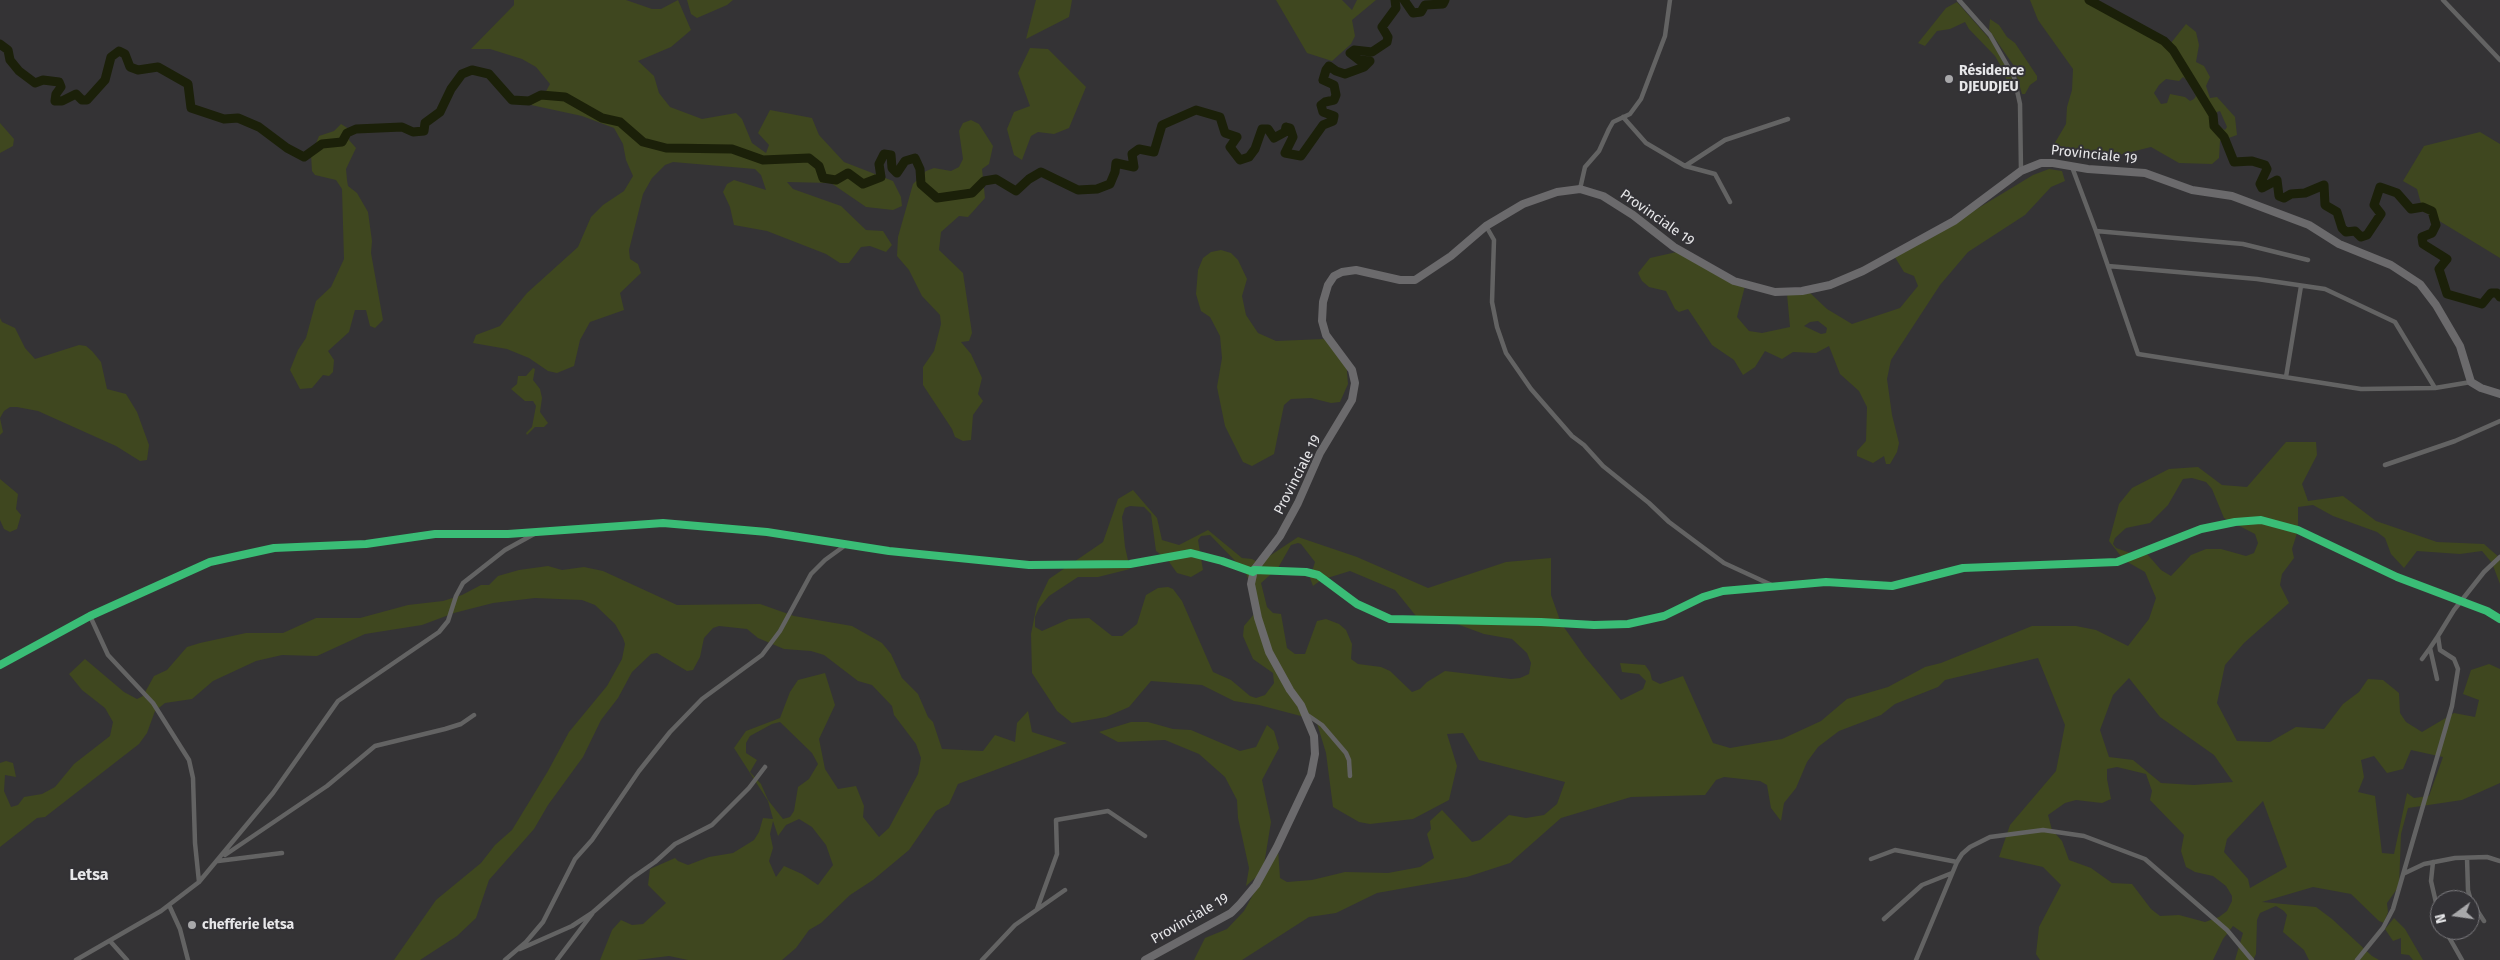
<!DOCTYPE html>
<html>
<head>
<meta charset="utf-8">
<style>
	body { margin:0 }
	#map { position:relative; width:2500px; height:960px; overflow:hidden; background:#343335; font-family:"Fira Sans",sans-serif }
	canvas { display:block }
	.north { position:absolute; left:2430px; top:890px; width:50px; height:50px; box-sizing:border-box; background:#333236; border:1px solid #7b7a7e; border-radius:50%; rotate:256deg; font-size:14px; font-weight:700; line-height:20px; text-align:center; color:#e7e7e9 }
	.north::after { content:''; display:block; margin:auto; width:18px; height:22px; background:#a8a8aa; clip-path:polygon(50% 0,100% 100%,50% 72%,0 100%) }
</style>
</head>
<body>
<div id="map">
<canvas width="2500" height="960"></canvas>
<div class="north">N</div>
</div>
<script>
const ctx = document.querySelector('canvas').getContext('2d');
ctx.lineJoin = 'round';
function fillPath(path, color) {
  ctx.fillStyle = color;
  ctx.fill(path, 'evenodd');
}
function shape(rows) {
  const path = new Path2D();
  for (const r of rows) {
    path.moveTo(r[0], r[1]);
    for (let i = 2; i < r.length; i += 2) path.lineTo(r[i], r[i + 1]);
  }
  return path;
}
function strokePath(path, color, width, dash) {
  ctx.strokeStyle = color;
  ctx.lineWidth = width;
  ctx.lineCap = dash ? 'butt' : 'round';
  ctx.setLineDash(dash || []);
  ctx.stroke(path);
}
function write(font, color, halo, rows, align = 'center') {
  ctx.font = font + ' "Fira Sans",sans-serif';
  ctx.lineWidth = 4;
  ctx.setLineDash([]);
  ctx.textBaseline = 'middle';
  ctx.strokeStyle = halo;
  ctx.fillStyle = color;
  for (const [text, x, y, turn = 0] of rows) {
    ctx.save();
    ctx.translate(x, y);
    ctx.rotate((+turn || 0) * Math.PI / 180);
    ctx.textAlign = isNaN(turn) ? turn : align;
    if (halo) ctx.strokeText(text, 0, 0);
    ctx.fillText(text, 0, 0);
    ctx.restore();
  }
}
const green = shape([
	[514,0,626,0,652,9,661,9,678,0,691,30,671,47,638,61,654,76,659,93,670,107,702,119,736,113,742,119,752,143,766,153,769,145,758,133,770,110,812,118,819,135,844,162,893,181,901,197,902,206,893,210,866,207,831,183,787,182,793,189,841,206,866,230,883,231,892,245,886,252,870,246,861,247,849,263,840,263,826,254,767,231,734,225,730,207,723,192,727,184,734,180,766,190,761,175,755,169,673,162,665,165,652,178,643,194,629,250,630,259,638,264,641,273,620,293,624,310,590,322,580,340,574,366,557,373,548,371,529,358,507,349,473,343,476,335,500,326,527,293,578,247,591,217,603,205,624,191,633,176,626,160,623,144,614,128,582,116,531,105,544,95,550,84,536,67,522,59,490,49,471,49,514,5],
	[687,0,733,0,727,5,697,18,691,14],
	[1036,0,1072,0,1069,17,1026,39],
	[1276,0,1342,0,1352,10,1357,0,1376,0,1352,20,1355,36,1351,44,1332,61,1307,53],
	[2030,0,2085,0,2163,44,2171,43,2186,24,2196,32,2199,45,2196,62,2204,66,2210,77,2206,86,2210,98,2217,97,2235,117,2237,135,2220,141,2219,158,2212,164,2179,163,2151,147,2111,157,2093,154,2076,158,2059,152,2053,146,2066,124,2067,107,2072,90,2073,69,2038,20],
	[2183,77,2191,83,2196,96,2194,99,2190,101,2185,97,2170,94,2167,103,2161,104,2154,93,2159,85,2166,79,2179,81],
	[2220,111,2227,127,2225,130,2217,125,2216,115,2217,112],
	[1957,2,1994,44,2009,67,2014,87,2010,90,2003,70,1995,56,1969,29,1965,22,1950,29,1937,31,1925,46,1918,43,1946,8],
	[1990,19,1999,25,2007,37,2015,43,2037,76,2037,80,2030,85,2025,94,2022,94,2014,66,1989,30],
	[1030,48,1048,49,1086,87,1069,128,1054,134,1038,132,1031,136,1022,160,1014,155,1007,129,1014,112,1030,106,1018,73],
	[971,120,979,124,993,146,989,164,982,169,985,198,968,217,959,216,941,232,939,250,963,273,972,333,969,341,961,342,971,354,982,378,978,394,983,401,973,415,971,440,963,441,955,437,952,429,923,385,923,367,934,351,941,324,940,315,922,296,909,270,897,256,898,237,913,184,926,171,934,168,951,171,959,167,963,159,959,131,963,123],
	[0,123,14,139,13,146,0,153],
	[341,124,349,129,349,140,356,148,346,169,347,180,348,186,357,193,368,212,372,241,371,253,383,320,375,328,370,326,366,310,355,310,349,332,328,351,334,360,333,372,329,376,323,375,312,388,300,389,290,370,298,350,306,338,316,301,331,287,344,259,342,189,336,180,315,175,312,171,311,155,319,136,334,131],
	[2480,132,2500,144,2500,258,2423,211,2417,189,2403,181,2424,146],
	[2049,169,2062,171,2065,181,2051,187,2025,215,1968,252,1940,285,1891,360,1887,379,1892,415,1899,443,1897,452,1890,464,1886,464,1884,456,1873,463,1857,456,1857,451,1866,441,1867,407,1859,391,1840,374,1829,346,1816,353,1793,352,1782,359,1765,351,1755,367,1743,375,1734,360,1712,345,1688,309,1679,312,1675,309,1666,291,1649,287,1642,281,1638,273,1650,258,1681,251,1745,286,1737,317,1749,331,1762,333,1790,327,1787,294,1808,291,1827,309,1852,324,1900,308,1918,286,1914,276,1904,272,1893,254,1952,224,2033,175],
	[1818,321,1827,328,1826,333,1821,334,1804,326,1810,322],
	[1221,250,1231,253,1238,260,1247,279,1242,296,1246,315,1258,333,1276,341,1324,339,1346,360,1348,384,1340,402,1331,403,1311,398,1291,399,1284,405,1274,454,1252,466,1243,462,1225,426,1217,387,1222,358,1220,336,1210,317,1201,311,1196,294,1198,270,1203,258,1211,252],
	[0,318,2,322,15,328,25,348,35,359,79,345,86,346,92,351,101,362,107,389,126,394,137,412,149,445,147,460,140,461,116,446,38,411,17,407,10,407,4,411,0,418,3,432,0,435],
	[533,368,535,369,533,380,540,389,542,398,540,412,548,423,544,427,535,427,527,435,526,433,532,427,536,406,533,401,525,401,511,389,517,384,518,376,526,376],
	[2286,442,2316,442,2317,455,2302,484,2308,501,2343,496,2376,521,2437,542,2484,544,2500,558,2500,584,2492,563,2482,551,2460,554,2417,551,2404,568,2391,554,2385,538,2377,532,2333,516,2313,505,2298,507,2298,530,2292,549,2294,558,2282,574,2280,585,2289,603,2244,643,2225,665,2217,703,2237,741,2270,742,2296,727,2324,729,2343,704,2359,692,2368,679,2383,680,2399,693,2400,713,2406,722,2422,732,2454,713,2475,717,2479,700,2463,694,2471,670,2489,664,2500,669,2500,783,2462,800,2408,808,2401,834,2399,886,2387,903,2388,912,2384,923,2379,921,2351,894,2313,887,2262,902,2316,907,2332,919,2372,956,2379,960,2309,960,2304,950,2283,932,2287,915,2284,911,2276,906,2260,913,2257,920,2256,954,2253,960,2235,960,2243,933,2233,926,2223,939,2213,960,2040,960,2036,954,2039,927,2061,885,2043,867,1999,857,2010,825,2056,771,2065,725,2038,658,1945,680,1938,687,1895,704,1881,715,1839,731,1818,747,1807,762,1796,788,1784,803,1781,821,1771,808,1767,785,1760,781,1724,777,1716,780,1705,795,1631,797,1561,818,1510,863,1467,877,1377,893,1336,913,1309,917,1242,960,1194,960,1205,938,1227,929,1244,911,1278,849,1280,878,1287,882,1312,880,1345,872,1388,873,1420,867,1434,858,1427,834,1431,829,1430,821,1442,810,1472,842,1480,840,1509,815,1526,818,1544,815,1557,804,1565,782,1479,760,1463,733,1447,734,1457,766,1449,800,1413,819,1370,824,1359,822,1333,807,1326,753,1316,720,1259,705,1234,701,1202,685,1151,681,1129,707,1106,717,1072,723,1057,711,1032,673,1031,634,1037,604,1049,579,1103,542,1118,499,1133,490,1157,518,1162,540,1179,545,1208,530,1242,558,1252,559,1259,563,1298,537,1357,557,1428,588,1506,562,1551,558,1551,595,1561,623,1585,657,1621,700,1643,689,1646,681,1639,674,1622,672,1620,663,1645,665,1650,672,1652,680,1660,684,1683,676,1713,743,1730,748,1782,739,1821,721,1847,699,1888,687,1925,667,1941,663,2032,626,2076,626,2096,630,2128,646,2149,619,2156,598,2145,572,2124,560,2109,541,2119,504,2132,488,2169,469,2198,467,2222,485,2247,487],
	[2192,478,2206,482,2212,489,2224,518,2255,534,2258,543,2254,553,2246,556,2221,549,2206,549,2191,555,2171,576,2161,570,2148,555,2133,554,2116,548,2113,544,2115,538,2126,528,2150,523,2168,505,2183,479],
	[1130,506,1144,507,1151,514,1156,551,1167,559,1177,573,1191,577,1203,570,1198,540,1201,536,1210,535,1245,571,1255,596,1254,614,1244,626,1243,636,1253,659,1273,673,1274,683,1265,695,1256,698,1250,696,1231,680,1213,672,1182,601,1173,589,1168,587,1158,588,1146,595,1137,624,1122,636,1112,636,1089,618,1069,619,1042,631,1035,627,1035,617,1039,608,1049,596,1078,577,1098,577,1130,569,1125,547,1122,517,1125,508],
	[1298,543,1301,544,1315,562,1310,578,1313,586,1321,580,1350,571,1395,590,1420,621,1454,623,1484,634,1512,639,1527,653,1531,663,1529,674,1520,678,1511,679,1445,671,1427,682,1420,689,1412,692,1390,671,1381,667,1358,664,1351,659,1352,644,1346,630,1339,624,1326,619,1317,621,1305,654,1295,654,1287,648,1281,614,1273,613,1267,607,1261,583,1278,568,1291,545],
	[2129,678,2160,717,2214,755,2233,782,2194,785,2161,783,2133,760,2109,757,2100,730,2113,695],
	[2411,750,2443,757,2429,796,2414,798,2407,793,2394,854,2382,853,2375,796,2358,792,2364,777,2361,760,2374,756,2387,773,2403,769],
	[2117,767,2146,774,2152,791,2150,800,2184,835,2181,851,2186,867,2195,872,2213,876,2226,886,2232,896,2232,901,2227,911,2219,917,2205,922,2179,915,2160,916,2151,909,2132,884,2112,883,2091,868,2069,860,2062,841,2052,830,2048,815,2065,803,2076,800,2102,803,2111,799,2107,779,2107,769],
	[2263,801,2287,867,2250,888,2248,879,2224,852,2227,839],
	[0,479,18,494,16,509,21,515,17,529,10,532,4,529,0,520],
	[548,566,562,570,584,567,603,571,677,605,760,604,794,616,852,626,882,643,891,654,902,678,918,694,928,717,933,722,942,749,983,751,995,735,1015,742,1017,723,1028,711,1032,732,1067,743,958,784,949,804,936,811,909,850,873,880,850,895,821,923,809,930,796,948,782,960,688,960,669,956,637,960,600,960,612,930,621,920,632,925,643,924,666,903,648,885,650,869,675,858,678,861,688,865,709,857,733,853,754,840,759,832,763,818,773,819,768,801,734,748,746,731,780,718,790,692,798,680,825,673,835,705,819,739,825,769,838,789,856,786,864,806,863,817,879,837,889,828,918,774,921,758,916,744,894,715,892,706,872,685,858,681,824,655,811,651,784,649,758,638,747,629,719,626,713,628,704,638,700,657,693,670,687,671,657,653,651,654,632,672,618,698,601,720,583,757,548,805,534,829,489,880,476,918,457,936,420,960,394,960,436,900,481,863,495,845,512,830,548,771,569,732,607,686,622,659,625,644,623,638,615,624,595,605,582,600,535,598,493,603,454,613,422,625,365,634,317,656,282,655,256,661,213,681,192,699,165,703,155,711,147,733,139,744,45,817,37,818,0,847,0,763,6,761,13,763,16,777,5,775,4,791,11,807,18,805,24,797,42,794,55,787,74,764,110,736,113,722,105,708,82,690,69,674,85,659,124,692,137,699,143,696,154,676,167,670,187,647,200,643,246,633,283,633,316,618,360,618,408,605,443,601,462,595,481,585,489,585,498,576,519,570],
	[780,722,812,753,818,764,809,779,798,787,794,811,790,817,783,819,768,800,761,784,750,772,757,760,746,753,746,743,750,736,772,724],
	[799,819,812,827,826,845,833,865,818,885,802,874,784,866,776,877,769,861,773,848,770,834,773,821,778,836,786,825],
	[1131,722,1148,722,1173,729,1191,730,1240,751,1256,747,1267,725,1274,731,1279,748,1262,780,1271,822,1263,871,1246,886,1249,868,1238,818,1237,800,1225,777,1199,754,1165,740,1118,742,1099,732],
	[2394,918,2405,929,2423,960,2413,960,2409,955,2401,954,2401,938,2393,941,2385,929]
]);
const river = shape([
	[1404,0,1413,13,1421,12,1425,5,1443,4,1445,0],
	[2089,0,2164,41,2173,50,2213,115,2214,126,2224,137,2234,162,2252,161,2265,165,2267,169,2260,184,2262,188,2277,180,2279,196,2284,198,2291,194,2305,193,2324,185,2325,205,2337,212,2342,228,2346,232,2355,231,2361,237,2367,235,2381,214,2374,205,2380,187,2397,193,2411,209,2423,207,2432,211,2436,225,2432,233,2422,237,2423,244,2447,259,2439,269,2447,294,2482,304,2491,293,2497,293,2500,297],
	[0,44,8,50,10,60,19,71,35,83,43,80,59,82,61,87,56,94,55,101,62,101,76,94,82,100,87,100,105,80,111,57,119,51,125,54,130,67,138,70,158,67,188,84,191,108,224,119,238,118,259,127,287,148,304,157,322,144,342,142,347,133,356,129,402,127,413,132,424,131,425,123,440,112,451,89,462,74,472,70,489,74,512,100,529,101,541,95,565,97,602,118,620,122,643,142,666,148,732,149,763,160,809,158,819,166,823,178,836,180,848,173,863,184,881,177,879,164,884,154,891,155,892,168,897,173,905,161,915,158,920,169,921,184,937,198,972,193,984,181,996,179,1016,191,1029,179,1041,172,1078,190,1097,189,1110,184,1115,172,1116,163,1134,167,1132,154,1139,149,1154,152,1162,125,1196,110,1220,117,1225,133,1237,137,1230,147,1240,160,1249,157,1255,149,1262,129,1268,129,1274,138,1285,132,1286,127,1290,128,1293,137,1285,153,1301,156,1323,125,1333,121,1334,116,1323,112,1321,105,1325,102,1334,100,1336,95,1334,85,1323,80,1326,70,1329,66,1336,71,1345,74,1364,67,1370,61,1359,60,1350,53,1354,50,1372,52,1387,42,1388,37,1382,27,1396,8,1395,0]
]);
const minor = shape([
	[1959,0,1990,35,2014,77,2020,104,2021,171],
	[2443,0,2500,60],
	[1623,117,1646,143,1685,166,1715,174,1730,202],
	[1685,166,1725,140,1788,119],
	[2072,167,2096,231,2138,354,2361,389,2435,388,2471,382],
	[1580,189,1585,167,1599,151,1609,129,1613,122,1630,114,1641,99,1665,36,1670,0],
	[1486,226,1494,240,1492,302,1497,327,1506,353,1531,389,1572,436,1584,445,1603,466,1649,503,1669,522,1724,563,1776,587],
	[2096,231,2243,244,2308,260],
	[2108,266,2257,279,2325,289,2395,322,2435,388],
	[2286,377,2301,286],
	[2385,465,2455,441,2500,421],
	[1254,570,1306,572,1318,575,1357,604,1390,619,1541,622,1594,625,1628,624,1664,616,1703,597,1723,591,1826,582,1892,586,1963,568,2117,562,2201,529,2235,522,2261,520,2298,530,2397,577,2487,611,2500,619],
	[90,616,108,655,153,703,189,760,193,778,195,843,199,882],
	[2422,659,2430,648],
	[2437,679,2430,648,2438,636],
	[1306,714,1322,725,1346,753,1349,760,1350,776],
	[225,855,327,786,375,746,445,729,461,724,474,715],
	[2467,858,2468,890,2471,901,2484,921],
	[1871,859,1895,850,1957,862],
	[218,861,282,853],
	[2433,862,2431,881,2440,920],
	[2405,873,2424,864,2455,858,2487,857,2500,861],
	[169,905,180,929,188,960],
	[1037,909,1057,854,1056,820,1108,811,1145,836],
	[1884,919,1922,885,1952,873],
	[2445,930,2462,960],
	[110,941,127,960],
	[520,949,572,926,592,913,632,878,655,862,675,844,712,825,749,788,765,767],
	[76,960,161,911,199,882,273,793,338,701,439,632,448,621,456,596,463,583,505,550,536,533],
	[505,960,526,942,543,922,575,859,592,840,639,771,670,732,702,699,762,655,780,631,811,574,825,560,847,544],
	[557,960,592,914],
	[982,960,1015,925,1065,890],
	[1916,960,1957,862,1962,854,1970,847,1990,837,2043,830,2084,836,2145,859,2227,930,2252,960],
	[2357,960,2383,928,2393,909,2452,706,2458,669,2454,659,2440,650,2438,636,2454,610,2484,572,2500,557]
]);
const tertiary = shape([
	[0,665,90,616,210,562,274,548,366,544,435,534,508,534,663,523,767,532,889,551,1029,565,1130,564,1191,553,1222,561,1253,572]
]);
const primary = shape([
	[1145,960,1231,913,1240,904,1256,885,1277,847,1311,775,1315,754,1314,736,1301,705,1290,690,1269,652,1258,618,1251,584,1254,570,1280,536,1298,503,1320,453,1352,400,1355,383,1352,370,1326,335,1322,321,1323,302,1328,285,1334,276,1342,272,1356,270,1400,280,1415,280,1451,256,1486,226,1523,204,1557,192,1580,189,1603,196,1633,215,1674,247,1734,281,1775,292,1802,291,1830,285,1863,271,1954,221,2021,171,2041,163,2053,163,2088,169,2145,173,2192,190,2232,196,2309,225,2339,244,2391,265,2420,284,2436,305,2460,346,2471,382,2481,388,2500,394]
]);
const cycleway = shape([
	[1254,570,1306,572,1318,575,1357,604,1390,619,1541,622,1594,625,1628,624,1664,616,1703,597,1723,591,1826,582,1892,586,1963,568,2117,562,2201,529,2235,522,2261,520,2298,530,2397,577,2487,611,2500,619],
	[0,665,90,616,210,562,274,548,366,544,435,534,508,534,663,523,767,532,889,551,1029,565,1130,564,1191,553,1222,561,1253,572]
]);
const markers = [
	[1949,79,5,"#a8a8aa"],
	[192,925,5,"#a8a8aa"]
];
const poiNames = [
	["Résidence",1959,71],
	["DJEUDJEU",1959,87],
	["chefferie letsa",202,925]
];
const streetNames = [
	["Provinciale 19",2094,155,6],
	["Provinciale 19",1657,218,35],
	["Provinciale 19",1298,475,-63],
	["Provinciale 19",1190,919,-30]
];
const quarterNames = [
	["Letsa",89,876]
];
fillPath(green, '#3f471f');
strokePath(river, '#1b2009', 9);
strokePath(minor, '#636363', 4.5);
strokePath(tertiary, '#636363', 5.5);
strokePath(primary, '#6b6a6c', 8);
strokePath(cycleway, '#3abd76', 8);
for (const [x, y, r, color] of markers) {
  const dot = new Path2D();
  dot.arc(x, y, r, 0, 2 * Math.PI);
  ctx.fillStyle = color;
  ctx.fill(dot);
  strokePath(dot, '#333236', 2);
}
write('bold 14px', '#e7e7e9', '#333236', poiNames, 'left');
write('14px', '#e7e7e9', '#333236', streetNames);
write('bold 16px', '#e7e7e9', '#333236', quarterNames);
</script>
</body>
</html>
